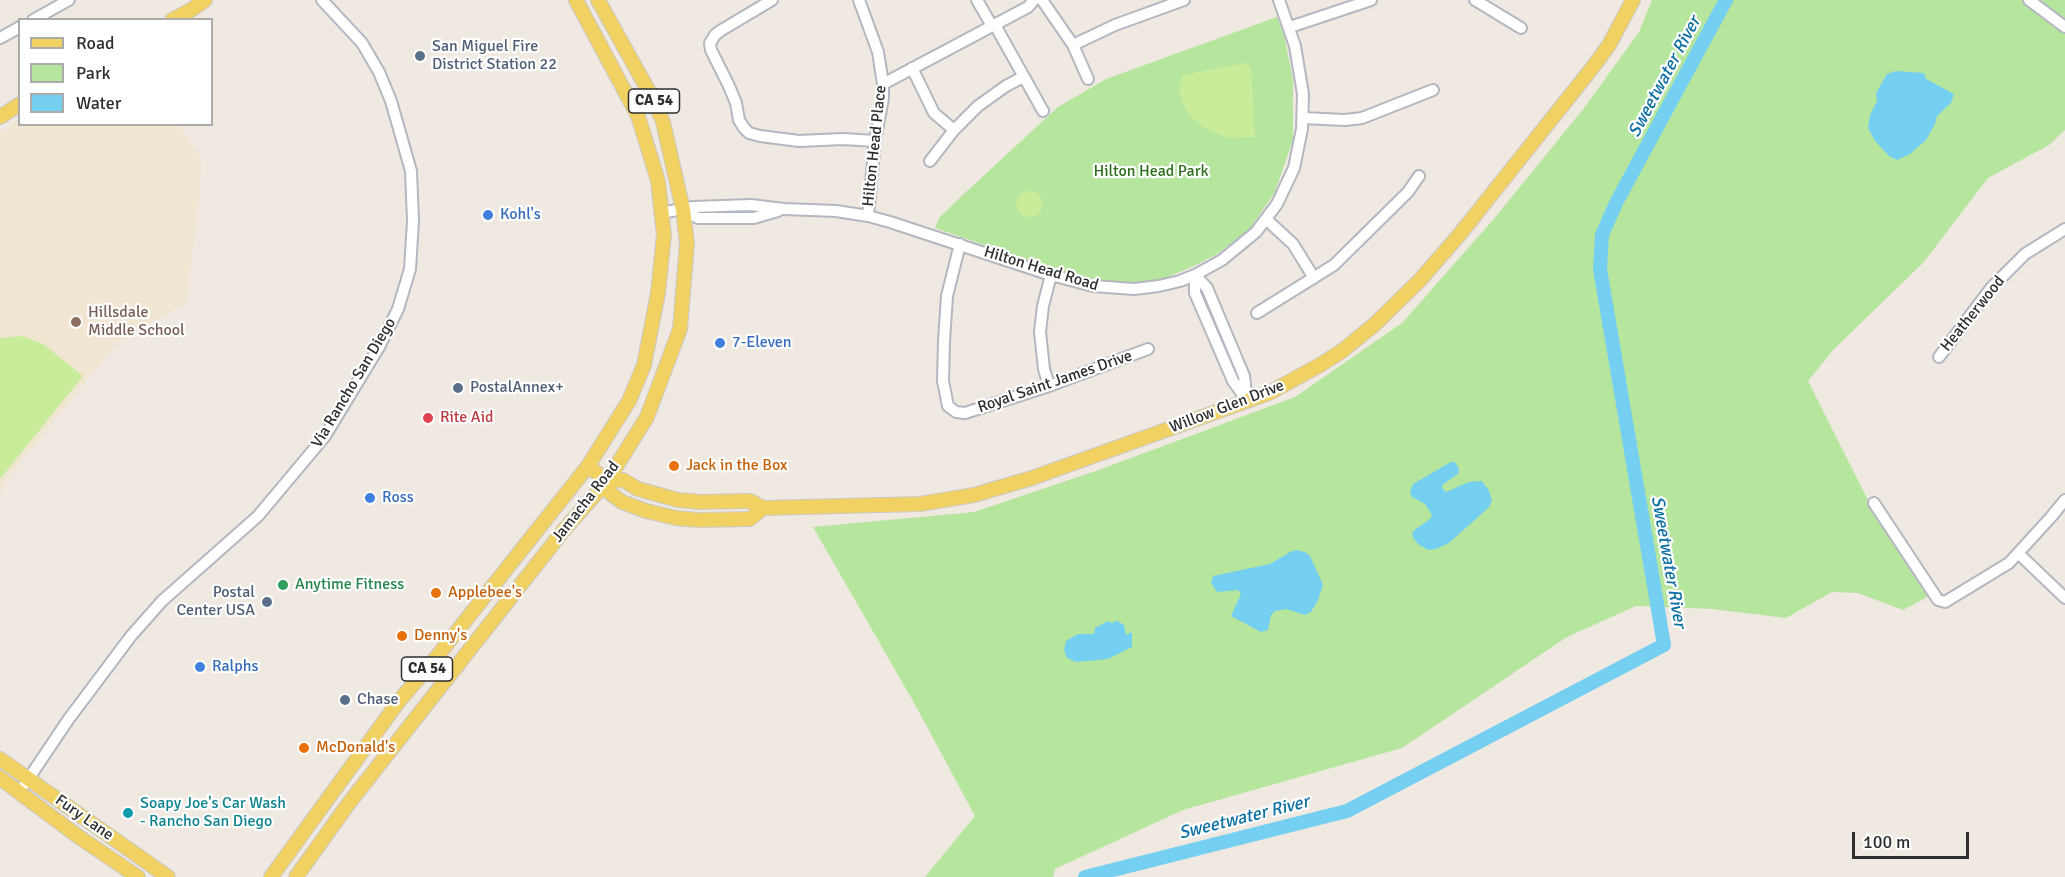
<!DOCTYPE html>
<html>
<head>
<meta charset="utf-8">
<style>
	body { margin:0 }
	#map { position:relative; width:2065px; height:877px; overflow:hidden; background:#efe9e1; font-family:Signika,sans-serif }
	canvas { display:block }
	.legend { position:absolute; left:18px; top:18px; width:195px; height:108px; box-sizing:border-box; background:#fff; border:2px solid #ababab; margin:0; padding:8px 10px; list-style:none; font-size:18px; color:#2e2e2e }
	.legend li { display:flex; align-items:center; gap:12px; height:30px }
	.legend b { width:30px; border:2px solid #ababab }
	.scale { position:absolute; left:1852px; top:832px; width:117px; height:27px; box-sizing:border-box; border:3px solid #2e2e2e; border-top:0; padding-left:8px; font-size:18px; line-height:21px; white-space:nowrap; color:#2e2e2e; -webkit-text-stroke:4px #fff; paint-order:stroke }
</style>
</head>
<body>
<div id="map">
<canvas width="2065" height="877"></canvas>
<ul class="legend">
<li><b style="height:8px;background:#f2d163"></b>Road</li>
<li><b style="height:16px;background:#b6e59e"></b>Park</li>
<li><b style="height:16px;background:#75cff0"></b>Water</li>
</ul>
<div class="scale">100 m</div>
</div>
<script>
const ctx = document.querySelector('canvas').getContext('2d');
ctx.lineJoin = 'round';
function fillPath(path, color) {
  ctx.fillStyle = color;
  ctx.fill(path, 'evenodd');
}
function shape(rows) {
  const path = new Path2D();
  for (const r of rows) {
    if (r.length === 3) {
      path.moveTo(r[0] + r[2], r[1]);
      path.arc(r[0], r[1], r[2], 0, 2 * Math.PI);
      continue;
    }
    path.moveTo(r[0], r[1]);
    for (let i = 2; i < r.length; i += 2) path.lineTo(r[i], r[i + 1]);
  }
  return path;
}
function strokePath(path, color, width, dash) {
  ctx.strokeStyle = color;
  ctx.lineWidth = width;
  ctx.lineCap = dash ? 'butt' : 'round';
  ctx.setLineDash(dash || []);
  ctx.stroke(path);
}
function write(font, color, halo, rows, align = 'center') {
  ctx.font = font + ' Signika,sans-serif';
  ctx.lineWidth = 4.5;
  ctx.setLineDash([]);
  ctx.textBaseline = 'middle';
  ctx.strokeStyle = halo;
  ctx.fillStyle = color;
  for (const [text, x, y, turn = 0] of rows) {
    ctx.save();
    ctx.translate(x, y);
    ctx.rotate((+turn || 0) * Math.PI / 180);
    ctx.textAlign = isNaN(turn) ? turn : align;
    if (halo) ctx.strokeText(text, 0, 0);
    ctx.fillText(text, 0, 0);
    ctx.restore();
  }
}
const education = shape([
	[19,120,20,124,179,125,201,158,200,192,186,303,119,341,13,471,0,492,0,133]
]);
const green = shape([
	[1652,0,2065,0,2065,130,2049,145,1988,178,1923,263,1834,349,1808,381,1869,502,1929,596,1903,610,1858,593,1832,592,1786,618,1712,609,1636,606,1567,637,1402,748,1183,810,1055,869,1053,877,925,877,975,816,913,701,813,527,974,512,1096,471,1295,397,1402,323,1493,220,1584,108,1639,32],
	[1277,17,1284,35,1293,80,1293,140,1275,192,1249,230,1217,254,1194,266,1158,281,1125,283,1080,278,935,228,939,218,967,191,1058,107,1106,79]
]);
const pitch = shape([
	[1246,63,1251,68,1255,137,1228,138,1205,128,1190,116,1182,102,1179,89,1182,75],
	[1029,204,13],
	[22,336,43,344,83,376,0,479,0,338]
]);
const water = shape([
	[1896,71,1924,73,1926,79,1954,94,1951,103,1937,116,1935,124,1926,140,1910,154,1897,160,1889,156,1875,141,1868,128,1870,115,1877,101,1876,93,1887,74],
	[1451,462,1455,462,1459,469,1458,474,1442,485,1442,488,1446,492,1469,482,1482,481,1489,491,1492,500,1489,507,1449,543,1436,549,1428,550,1418,544,1412,536,1413,531,1430,519,1432,515,1425,504,1412,497,1410,492,1413,484],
	[1296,550,1305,552,1310,556,1323,585,1318,600,1311,612,1305,615,1286,609,1275,611,1271,615,1268,630,1261,632,1231,616,1241,594,1238,590,1217,592,1211,583,1213,576,1270,564,1290,552],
	[1116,620,1124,625,1126,635,1132,632,1132,647,1108,659,1076,662,1067,658,1064,650,1066,641,1078,634,1094,634,1095,628,1108,621,1112,623,1115,622]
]);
const river = shape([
	[1085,877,1347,811,1664,645,1600,269,1602,235,1616,203,1726,0]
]);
const minor = shape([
	[772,0,720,31,715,35,710,43,711,50,729,86,736,103,739,120,744,128,749,133,760,136,799,141,843,139,875,141],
	[859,0,878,52,883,84,883,98,875,141,868,216],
	[977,0,992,26],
	[1042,0,1073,45,1088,79],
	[1475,0,1521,28],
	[2029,0,2065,27],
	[33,20,69,0],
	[995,25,1043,111],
	[1290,27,1371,0],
	[0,38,20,27],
	[1073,45,1115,25,1184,0],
	[912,68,934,113,954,130],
	[883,84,1028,7,1034,0],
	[1303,118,1345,120,1362,118,1433,90],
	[930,161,954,130,978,106,1006,86,1023,77],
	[683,210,698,218,754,218,778,211],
	[661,213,693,207,751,205,784,209,836,211,868,216,890,222,1051,275,1093,286,1134,289,1159,286,1180,281,1195,275,1222,260,1256,232,1277,204,1294,168,1302,129,1303,94,1295,46,1279,0],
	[1267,220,1293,244,1314,278],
	[960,244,947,296,944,341,943,381,948,406,956,412,965,413,1049,386,1148,349],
	[1195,275,1207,288,1244,376,1247,402],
	[1195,275,1195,293,1233,381,1246,399],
	[1257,313,1334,265,1408,192,1419,176],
	[1939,357,1991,288,2025,254,2065,229],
	[1049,386,1044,369,1040,332,1043,306,1051,275],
	[1874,503,1938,600,1945,602,2009,563,2051,517,2065,500],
	[2019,554,2065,598],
	[25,784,68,720,131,636,162,601,258,516,325,436,379,347,398,309,410,269,413,221,411,171,391,101,379,72,362,43,322,0]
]);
const major = shape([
	[172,20,191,10,205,0],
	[0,117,20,104],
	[588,466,607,481,623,480,638,489,678,500,700,502,750,501,763,508,920,504,974,495,1032,478,1269,393,1320,365,1342,351,1374,325,1420,280,1460,234,1593,67,1609,45,1633,0],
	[607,481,610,493,622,502,646,511,676,518,698,520,750,519,763,508],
	[0,759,168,877],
	[0,778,79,837,138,877],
	[271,877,399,701,435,659,588,466,629,401,644,365,658,293,664,235,658,181,638,116,576,0],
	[296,877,349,803,563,531,607,481,647,417,680,329,687,243,683,210,663,122,652,97,598,0]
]);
const markers = [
	[420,56,6,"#5c6f8a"],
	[488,215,6,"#3f7fe0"],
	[76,322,6,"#8d6e63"],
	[720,343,6,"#3f7fe0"],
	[458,388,6,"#5c6f8a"],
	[428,418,6,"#e0444e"],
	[674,466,6,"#e8710a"],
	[370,498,6,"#3f7fe0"],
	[283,585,6,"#2e9e5b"],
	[436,593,6,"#e8710a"],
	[267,602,6,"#5c6f8a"],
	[402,636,6,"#e8710a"],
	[200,667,6,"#3f7fe0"],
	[345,700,6,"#5c6f8a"],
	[304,748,6,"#e8710a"],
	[128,813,6,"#0f9aa8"]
];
const shields = [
	[654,101,51],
	[427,669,51]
];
const shieldNames = [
	["CA 54",654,101],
	["CA 54",427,669]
];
const serviceNames = [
	["San Miguel Fire",432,47],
	["District Station 22",432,65],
	["PostalAnnex+",470,388],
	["Postal",255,593,"right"],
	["Center USA",255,611,"right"],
	["Chase",357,700]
];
const streetNames = [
	["Hilton Head Place",875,146,-84],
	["Hilton Head Road",1041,269,17],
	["Heatherwood",1973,314,-51],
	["Royal Saint James Drive",1055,382,-19],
	["Via Rancho San Diego",354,383,-59],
	["Willow Glen Drive",1227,407,-21],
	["Jamacha Road",586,502,-52],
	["Fury Lane",84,818,35]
];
const parkNames = [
	["Hilton Head Park",1151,172]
];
const shopNames = [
	["Kohl's",500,215],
	["7-Eleven",732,343],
	["Ross",382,498],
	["Ralphs",212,667]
];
const educationNames = [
	["Hillsdale",88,313],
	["Middle School",88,331]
];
const healthNames = [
	["Rite Aid",440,418]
];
const foodNames = [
	["Jack in the Box",686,466],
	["Applebee's",448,593],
	["Denny's",414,636],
	["McDonald's",316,748]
];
const leisureNames = [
	["Anytime Fitness",295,585]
];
const cultureNames = [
	["Soapy Joe's Car Wash",140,804],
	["- Rancho San Diego",140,822]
];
const waterNames = [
	["Sweetwater River",1665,77,-62],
	["Sweetwater River",1668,562,80],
	["Sweetwater River",1244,818,-14]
];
fillPath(education, '#f0e6d1');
fillPath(green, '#b6e59e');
fillPath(pitch, '#c9ec9a');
fillPath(water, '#75cff0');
strokePath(river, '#75cff0', 14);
strokePath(minor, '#b4b7c1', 14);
strokePath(major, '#c9c9c9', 16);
strokePath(minor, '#fff', 10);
strokePath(major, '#f2d163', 14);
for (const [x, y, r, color] of markers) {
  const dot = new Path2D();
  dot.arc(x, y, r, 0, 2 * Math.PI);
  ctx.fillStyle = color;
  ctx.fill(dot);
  strokePath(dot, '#fff', 2);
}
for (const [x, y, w] of shields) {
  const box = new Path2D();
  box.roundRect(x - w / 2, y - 12, w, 24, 4.5);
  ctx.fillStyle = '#fff';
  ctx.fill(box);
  strokePath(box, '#2e2e2e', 1.5);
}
write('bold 15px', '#2e2e2e', null, shieldNames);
write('16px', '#4e5e75', '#fff', serviceNames, 'left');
write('16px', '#2e2e2e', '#fff', streetNames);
write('16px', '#2c6e1b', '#fff', parkNames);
write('16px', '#366cbe', '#fff', shopNames, 'left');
write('16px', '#785e54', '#fff', educationNames, 'left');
write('16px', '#be3a42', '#fff', healthNames, 'left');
write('16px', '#c56008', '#fff', foodNames, 'left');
write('16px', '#27864d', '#fff', leisureNames, 'left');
write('16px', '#0d838f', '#fff', cultureNames, 'left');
write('italic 18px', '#0d6fa3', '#fff', waterNames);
</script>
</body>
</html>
